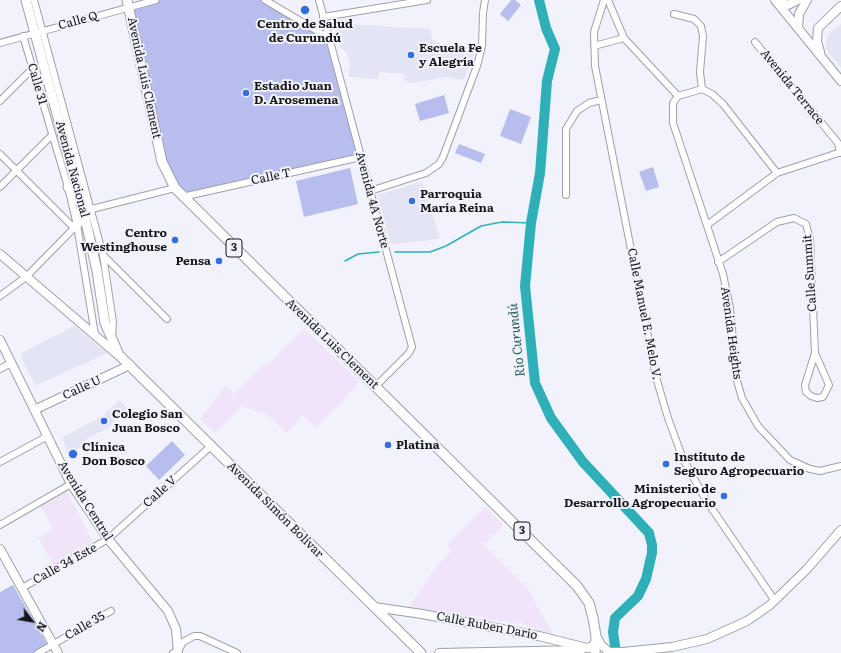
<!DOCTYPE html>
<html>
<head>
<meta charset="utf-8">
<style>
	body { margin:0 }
	#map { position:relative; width:841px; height:653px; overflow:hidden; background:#f1f2fb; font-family:Literata,serif }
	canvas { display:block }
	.north { position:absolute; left:12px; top:601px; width:40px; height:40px; -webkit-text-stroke:3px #f1f2fb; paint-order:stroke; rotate:121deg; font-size:11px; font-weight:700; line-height:16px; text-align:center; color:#161619 }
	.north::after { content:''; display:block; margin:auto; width:14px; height:18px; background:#161619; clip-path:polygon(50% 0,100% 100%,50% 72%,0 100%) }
</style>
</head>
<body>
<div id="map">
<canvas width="841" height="653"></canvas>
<div class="north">N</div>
</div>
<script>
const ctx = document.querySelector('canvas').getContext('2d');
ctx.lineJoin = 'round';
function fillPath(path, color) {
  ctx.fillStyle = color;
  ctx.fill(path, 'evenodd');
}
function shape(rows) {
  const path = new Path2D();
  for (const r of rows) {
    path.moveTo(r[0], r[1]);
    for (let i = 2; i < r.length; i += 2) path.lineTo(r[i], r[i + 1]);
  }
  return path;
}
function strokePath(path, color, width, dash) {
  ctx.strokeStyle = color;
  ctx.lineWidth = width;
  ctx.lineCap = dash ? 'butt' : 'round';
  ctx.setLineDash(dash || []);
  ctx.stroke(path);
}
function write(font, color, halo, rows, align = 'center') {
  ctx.font = font + ' Literata,serif';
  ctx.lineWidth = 4;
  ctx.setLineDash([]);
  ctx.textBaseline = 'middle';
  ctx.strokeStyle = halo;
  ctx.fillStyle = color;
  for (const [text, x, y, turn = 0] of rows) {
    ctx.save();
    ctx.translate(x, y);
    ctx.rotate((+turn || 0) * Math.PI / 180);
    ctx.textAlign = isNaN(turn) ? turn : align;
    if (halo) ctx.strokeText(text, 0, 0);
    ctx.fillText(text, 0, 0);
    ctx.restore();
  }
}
const commercial = shape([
	[66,490,93,542,54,565,38,538,53,529,40,505]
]);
const industrial = shape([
	[304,328,360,383,316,428,303,416,287,433,271,417,242,406,215,433,200,419,226,385,234,394,264,364,267,366],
	[485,507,504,525,484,545,528,589,553,635,536,632,535,628,518,622,517,624,475,616,473,619,409,607,438,564,452,550,447,545]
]);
const built = shape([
	[333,23,430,29,432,40,457,50,474,53,464,80,447,77,412,83,405,81,404,74,379,72,379,79,348,77,350,66,347,53,340,47],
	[841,24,841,68,826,49,826,42,829,34],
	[422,182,440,238,424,241,391,244,377,195],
	[74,326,107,353,35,386,20,354],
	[119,400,127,408,122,414,108,428,88,438,82,447,68,452,62,438,104,415]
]);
const green = shape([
	[155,0,265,0,329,38,361,157,182,197,169,178,129,7],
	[511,0,515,0,521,5,508,21,500,14],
	[444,95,449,113,420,121,415,104],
	[510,109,531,117,521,144,500,136],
	[459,144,485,154,481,163,455,153],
	[653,167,659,187,646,191,639,172],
	[350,168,358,204,304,217,296,181],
	[172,441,185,455,159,480,146,466],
	[13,585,48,646,36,653,0,653,0,592]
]);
const stream = shape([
	[395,252,430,252,446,246,481,226,502,222,531,223],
	[345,261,358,254,379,252]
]);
const river = shape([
	[539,0,546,28,555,49,547,81,540,173,531,223,525,286,535,383,551,418,583,462,649,533,652,545,652,553,646,579,638,596,615,618,613,632,616,653]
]);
const street = shape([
	[34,0,103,255,113,322,112,336],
	[265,0,329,38],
	[319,0,412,347,409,353,375,387],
	[604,0,594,32,595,66,656,377,668,418,683,459,706,500,775,601],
	[608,0,624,38,678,96],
	[674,14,694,19,701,26,703,36,700,72,702,89],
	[323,17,427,0],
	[23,36,68,187,77,225,95,335],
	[755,42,838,143,840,153],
	[0,43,156,0],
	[594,46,624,38],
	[678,96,673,103,673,123,723,274,730,308,737,381,742,398,758,426,790,460,810,469,820,471,841,466],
	[678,96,702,89,712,94,723,104,777,173],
	[0,101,33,68],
	[0,154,71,225,77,225],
	[0,187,52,135],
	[370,191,426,173,439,164,443,157,477,66,482,46,483,13,485,0],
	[566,195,566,129,577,111,589,103,601,100],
	[182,197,361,157],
	[92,209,175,188],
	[707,225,777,173,841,152],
	[103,255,167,319],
	[718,262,777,222,794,218,806,224,810,239,815,353,805,385,806,392,811,396,817,398,823,397,829,385,815,353],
	[0,296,26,277,77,225],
	[0,369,11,363],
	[0,462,46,437],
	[0,525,71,484],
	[22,588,108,539,211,446],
	[38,653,111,611],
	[173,653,178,651,183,642,194,636,200,636,237,653]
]);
const secondary = shape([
	[775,0,841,81],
	[777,1,788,5,798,0],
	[798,28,799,14,807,0],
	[820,52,817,41,818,28,841,6],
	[0,254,118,355],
	[0,340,71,484,108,539,168,611,176,629,178,653],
	[34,410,130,365],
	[0,549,58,653],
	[374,607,422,614,539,636,587,648,591,647,596,642],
	[596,636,601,645,609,652,623,652,672,647,707,639,747,621,770,605,807,569,841,530],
	[439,653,581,650]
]);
const primary = shape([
	[26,0,84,213,97,271,105,323,119,355,421,653],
	[127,0,162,162,175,188,577,586,589,603,593,618,596,636,595,653],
	[68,187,82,205,77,225]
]);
const markers = [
	[305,10,5,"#326fdd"],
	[411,55,4,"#326fdd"],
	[246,93,4,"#326fdd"],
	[412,201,4,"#326fdd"],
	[175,240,4,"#326fdd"],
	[219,261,4,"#326fdd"],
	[104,421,4,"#326fdd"],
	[388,445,4,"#326fdd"],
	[73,454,5,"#326fdd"],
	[666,464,4,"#326fdd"],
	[724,496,4,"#326fdd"]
];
const shields = [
	[234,248,16],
	[522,531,16]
];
const shieldNames = [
	["3",234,248],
	["3",522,531]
];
const streetNames = [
	["Calle Q",78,21,-15],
	["Avenida Luis Clement",144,78,78],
	["Calle 31",37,84,74],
	["Avenida Terrace",792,87,51],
	["Avenida Nacional",72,169,75],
	["Calle T",271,177,-12],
	["Avenida 4A Norte",372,200,75],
	["Calle Summit",810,273,-94],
	["Calle Manuel E. Melo V.",644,314,79],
	["Avenida Heights",731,333,82],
	["Avenida Luis Clement",332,344,44],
	["Calle U",82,388,-25],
	["Calle V",160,492,-42],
	["Avenida Central",85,501,58],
	["Avenida Simón Bolívar",275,510,45],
	["Calle 34 Este",65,564,-29],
	["Calle 35",85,626,-30],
	["Calle Ruben Dario",487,626,11]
];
const poiNames = [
	["Centro de Salud",305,24,"center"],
	["de Curundú",305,38,"center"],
	["Escuela Fe",419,48],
	["y Alegría",419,62],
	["Estadio Juan",254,86],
	["D. Arosemena",254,100],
	["Parroquia",420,194],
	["María Reina",420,208],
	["Centro",167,233,"right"],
	["Westinghouse",167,247,"right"],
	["Pensa",211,261,"right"],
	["Colegio San",112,414],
	["Juan Bosco",112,428],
	["Platina",396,445],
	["Clínica",82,447],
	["Don Bosco",82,461],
	["Instituto de",674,457],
	["Seguro Agropecuario",674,471],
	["Ministerio de",716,489,"right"],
	["Desarrollo Agropecuario",716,503,"right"]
];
const waterNames = [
	["Río Curundú",517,340,-96]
];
fillPath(commercial, '#f0e4f8');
fillPath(industrial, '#efe4f9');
fillPath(built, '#e3e5f5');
fillPath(green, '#b7beee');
strokePath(stream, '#2fb0b9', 1.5);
strokePath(river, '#2fb0b9', 10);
strokePath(street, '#9fa0a8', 8);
strokePath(secondary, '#9fa0a8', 10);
strokePath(primary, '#9fa0a8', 11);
strokePath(street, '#fff', 6);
strokePath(secondary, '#fff', 8);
strokePath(primary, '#fff', 9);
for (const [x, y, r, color] of markers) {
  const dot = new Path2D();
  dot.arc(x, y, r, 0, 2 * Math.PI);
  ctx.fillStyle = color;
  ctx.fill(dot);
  strokePath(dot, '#f1f2fb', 1.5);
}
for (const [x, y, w] of shields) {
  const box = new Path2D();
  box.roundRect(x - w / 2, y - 9, w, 18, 3);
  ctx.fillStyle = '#f1f2fb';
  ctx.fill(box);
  strokePath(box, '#161619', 1);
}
write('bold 11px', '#161619', null, shieldNames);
write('12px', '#161619', '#f1f2fb', streetNames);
write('bold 12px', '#161619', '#f1f2fb', poiNames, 'left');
write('italic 13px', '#2b5e62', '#f1f2fb', waterNames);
</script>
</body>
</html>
